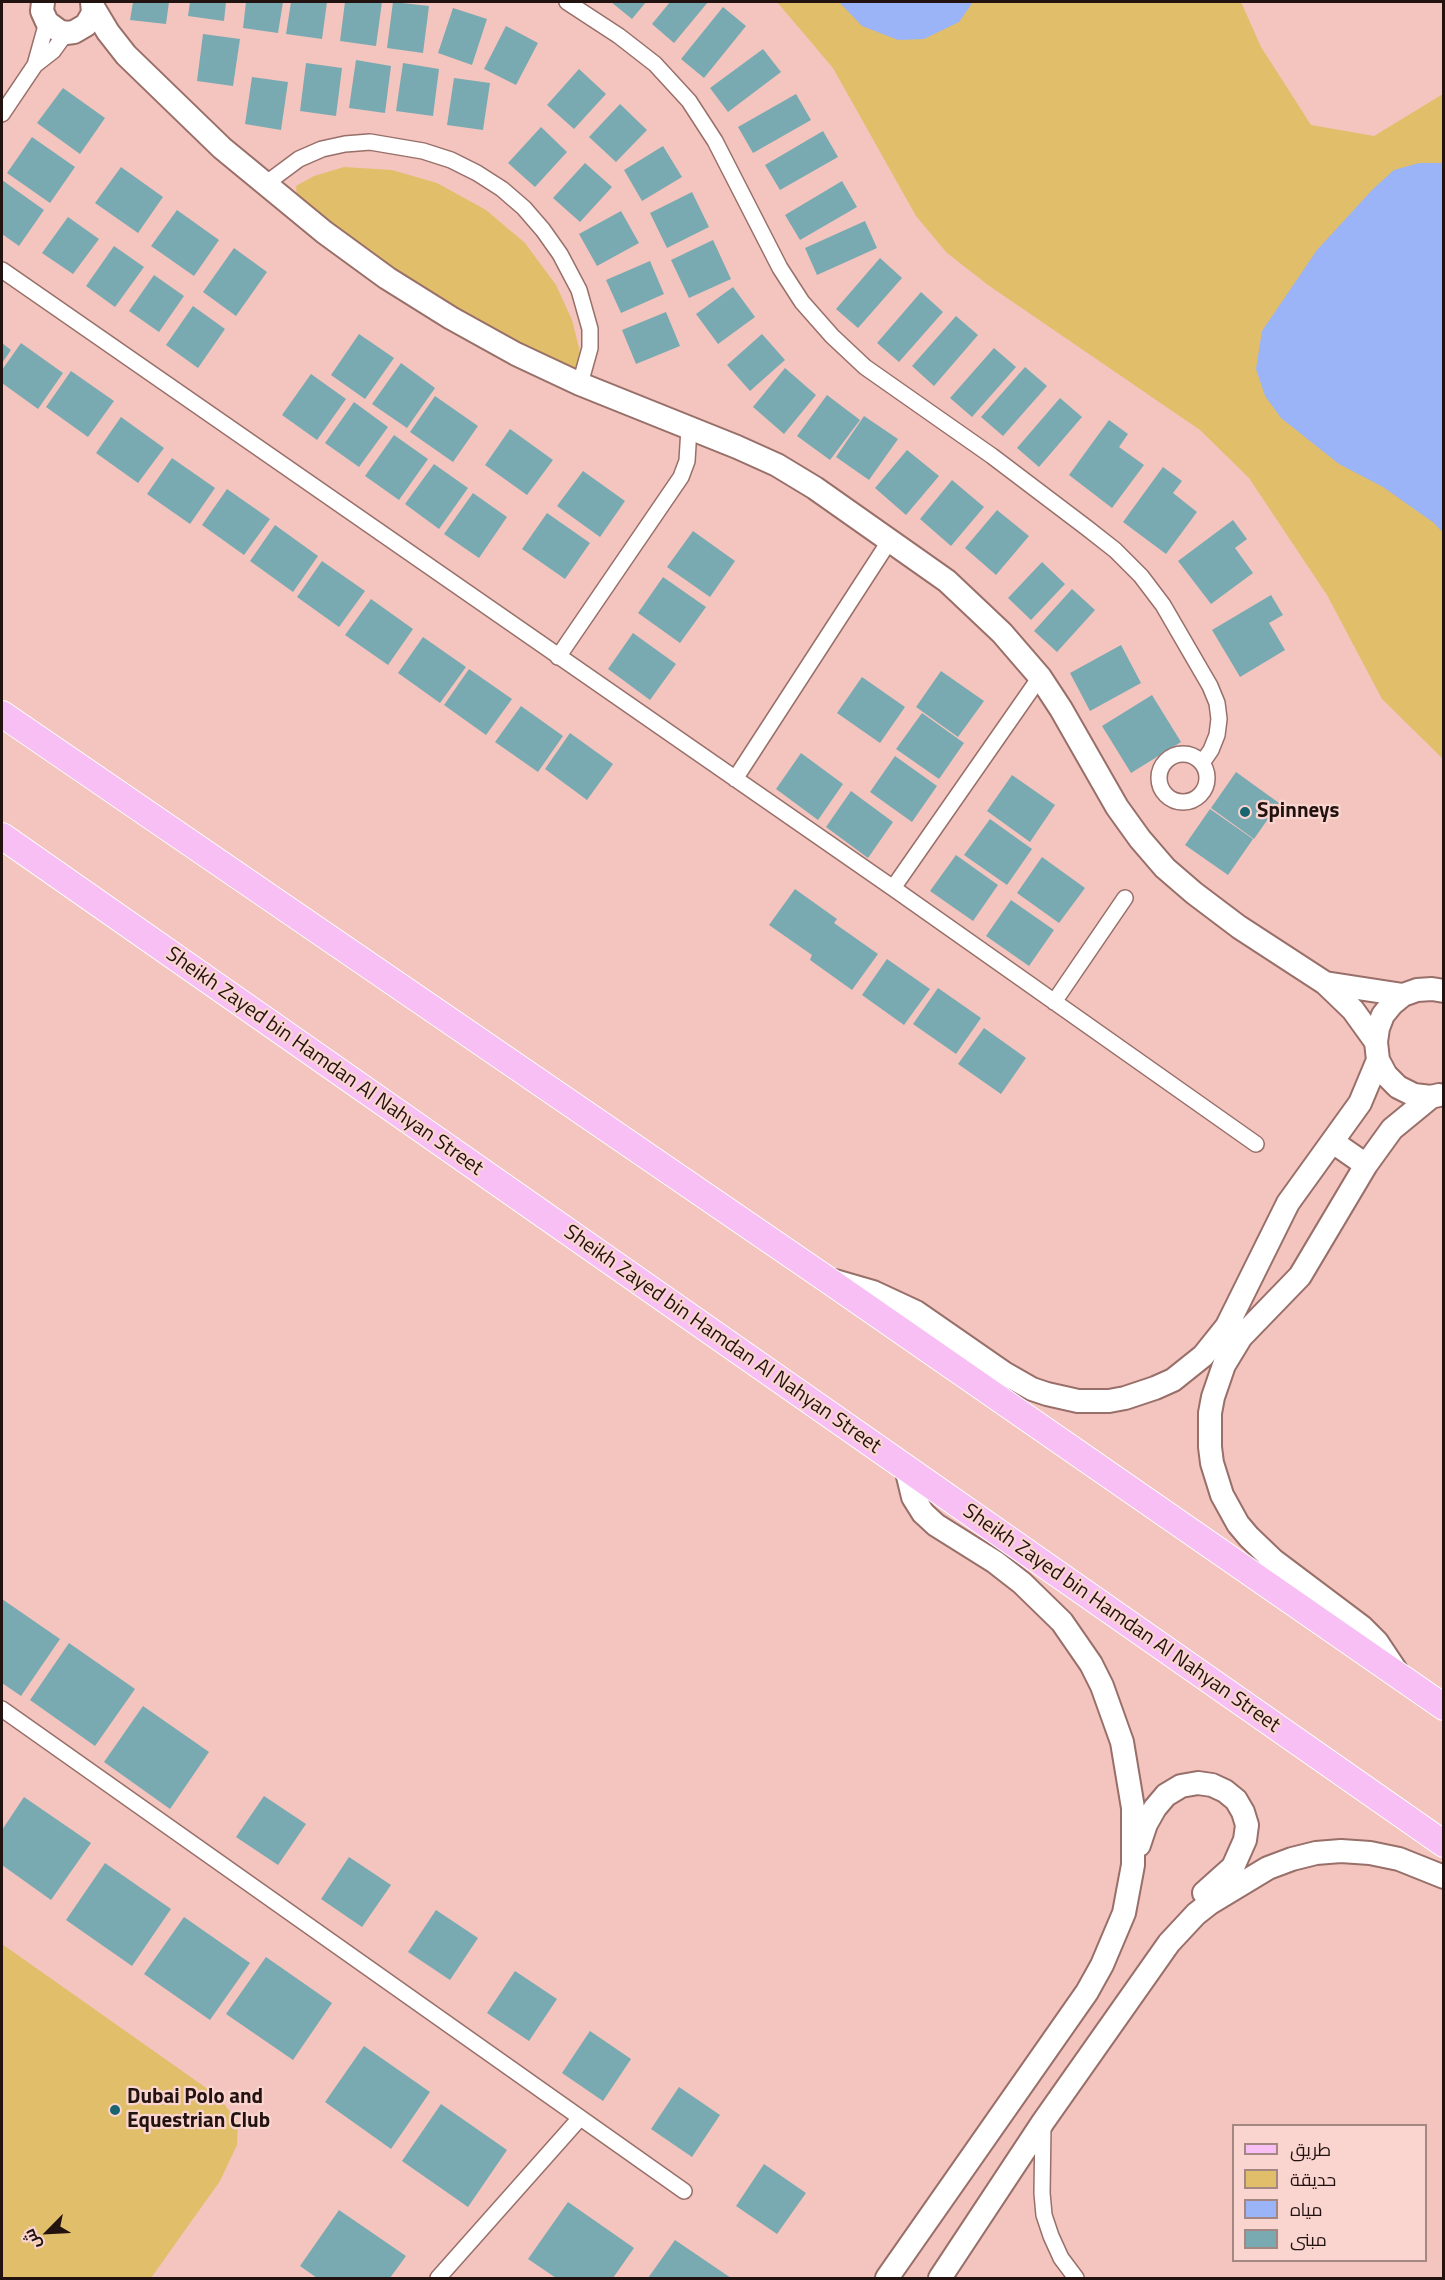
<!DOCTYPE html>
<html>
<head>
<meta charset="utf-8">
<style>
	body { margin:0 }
	#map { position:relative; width:1445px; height:2280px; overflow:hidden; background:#f3c5be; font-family:"Titillium Web",Cairo,sans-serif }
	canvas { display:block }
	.frame { position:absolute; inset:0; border:3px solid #221210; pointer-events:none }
	.legend { position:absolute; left:1232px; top:2124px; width:195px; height:138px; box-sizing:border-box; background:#fad5cf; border:2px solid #a48783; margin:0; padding:8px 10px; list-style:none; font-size:18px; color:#221210 }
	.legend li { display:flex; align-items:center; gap:12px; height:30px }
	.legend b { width:30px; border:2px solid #a48783 }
	.north { position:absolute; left:18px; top:2202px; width:60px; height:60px; -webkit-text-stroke:4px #fad5cf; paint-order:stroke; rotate:246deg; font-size:16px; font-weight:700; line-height:24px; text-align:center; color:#221210 }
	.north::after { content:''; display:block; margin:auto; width:21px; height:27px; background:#221210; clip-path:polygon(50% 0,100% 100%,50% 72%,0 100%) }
</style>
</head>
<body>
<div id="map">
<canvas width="1445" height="2280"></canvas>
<div class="frame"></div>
<ul class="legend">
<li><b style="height:8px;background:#f7bff4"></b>طريق</li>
<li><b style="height:16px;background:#e0be6a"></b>حديقة</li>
<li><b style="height:16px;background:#9bb4f7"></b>مياه</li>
<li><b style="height:16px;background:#79aab2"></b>مبنى</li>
</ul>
<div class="north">ش</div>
</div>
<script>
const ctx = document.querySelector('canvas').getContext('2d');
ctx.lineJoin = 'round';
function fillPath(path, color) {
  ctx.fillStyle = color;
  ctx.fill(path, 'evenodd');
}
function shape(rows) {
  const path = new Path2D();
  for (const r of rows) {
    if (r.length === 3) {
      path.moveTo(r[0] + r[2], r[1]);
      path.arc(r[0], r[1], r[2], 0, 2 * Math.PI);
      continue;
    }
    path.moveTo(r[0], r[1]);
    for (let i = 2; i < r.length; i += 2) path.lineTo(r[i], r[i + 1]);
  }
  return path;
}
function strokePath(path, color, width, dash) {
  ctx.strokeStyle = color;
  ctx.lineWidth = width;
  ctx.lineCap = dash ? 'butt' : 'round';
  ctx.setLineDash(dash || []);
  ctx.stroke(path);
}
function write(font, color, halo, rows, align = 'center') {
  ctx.font = font + ' "Titillium Web",sans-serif';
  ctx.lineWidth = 4.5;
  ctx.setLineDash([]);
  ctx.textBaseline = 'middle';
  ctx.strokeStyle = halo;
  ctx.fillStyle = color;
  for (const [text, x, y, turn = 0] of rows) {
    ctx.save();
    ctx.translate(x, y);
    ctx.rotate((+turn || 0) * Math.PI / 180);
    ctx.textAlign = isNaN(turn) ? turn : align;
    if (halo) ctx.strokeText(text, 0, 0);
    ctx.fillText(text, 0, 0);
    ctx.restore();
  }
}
const green = shape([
	[777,2,1241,2,1261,47,1311,125,1374,136,1443,94,1443,759,1382,699,1327,595,1249,478,1200,430,988,285,947,253,916,216,833,68],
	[344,167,392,170,437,183,486,210,525,243,556,285,572,320,579,348,580,366,569,375,503,345,298,207,296,186,314,176],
	[2,1944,219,2097,238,2123,237,2145,220,2181,151,2278,2,2278]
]);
const water = shape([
	[839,2,973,2,959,22,924,39,898,40,862,26],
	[1419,163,1443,163,1443,533,1434,523,1383,487,1339,464,1281,418,1265,396,1256,369,1262,331,1317,250,1373,189,1394,170]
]);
const building = shape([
	[133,2,169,2,166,24,130,20],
	[190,2,226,2,224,21,188,16],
	[246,2,283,2,278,33,243,28],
	[291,2,327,2,322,39,286,34],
	[345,2,382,2,376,46,340,41],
	[393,2,429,6,423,53,387,48],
	[611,2,646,2,632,19],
	[670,2,708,2,674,43,652,24],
	[723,7,746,26,704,78,681,59],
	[453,8,487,19,472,65,438,53],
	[506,26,538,43,516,85,484,69],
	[203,34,240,39,233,86,197,81],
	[763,49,781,72,728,112,710,88],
	[356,60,391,66,385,113,349,108],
	[306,63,342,68,336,116,300,111],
	[403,63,439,69,433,116,396,111],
	[579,69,606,94,574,129,547,105],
	[252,77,288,82,281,130,245,124],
	[454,78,490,83,483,130,447,125],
	[63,88,105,118,80,154,37,123],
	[796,94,811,120,753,153,738,127],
	[620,104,647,130,616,162,589,137],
	[541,127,567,152,535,187,508,163],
	[823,131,838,157,780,190,765,165],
	[32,137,75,167,50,203,7,173],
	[663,146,682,177,642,201,624,170],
	[585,163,612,187,580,222,553,198],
	[121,167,163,197,138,233,95,203],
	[2,180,44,210,19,246,2,234],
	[842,181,857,207,800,240,785,215],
	[692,192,709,227,667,248,650,213],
	[177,210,219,240,194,276,151,246],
	[621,211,639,243,597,266,579,234],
	[68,217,99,239,73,274,42,253],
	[865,221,877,248,817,275,805,248],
	[713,240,731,279,689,298,671,260],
	[114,246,144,267,115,307,86,286],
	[234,248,267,272,236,316,203,292],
	[880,258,902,278,858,328,836,309],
	[650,261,664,294,621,313,606,280],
	[154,275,184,296,159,332,129,311],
	[733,287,755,317,718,344,696,314],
	[921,292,943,312,899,362,877,343],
	[193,306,225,329,198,368,166,345],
	[666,312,680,346,636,364,622,330],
	[956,316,978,335,934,386,912,366],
	[359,334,394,358,365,399,331,375],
	[762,334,785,360,750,391,727,365],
	[2,343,11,350,2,363],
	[21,343,63,373,38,409,2,383,2,370],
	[994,348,1016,367,972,417,950,398],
	[401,363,435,388,407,428,372,404],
	[1025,367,1047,386,1003,436,981,417],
	[785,368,816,395,784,434,753,407],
	[71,371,114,401,88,437,46,407],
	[311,374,346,399,317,440,282,415],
	[827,395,860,420,830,460,797,436],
	[435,396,478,426,453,462,410,432],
	[1060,398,1082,417,1039,467,1017,448],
	[354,402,388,427,359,467,325,443],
	[864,416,898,439,869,480,836,457],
	[121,417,164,448,138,483,96,453],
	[1109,420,1128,434,1119,447,1144,465,1112,508,1069,475],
	[510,429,553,460,527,495,485,465],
	[394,435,428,459,399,500,365,476],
	[907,450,939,476,906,515,875,488],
	[172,458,215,488,190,524,147,494],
	[434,464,468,488,439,529,405,504],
	[1163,467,1182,481,1173,493,1197,512,1166,554,1123,522],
	[583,471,625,501,600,537,557,506],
	[952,480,984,507,951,546,920,519],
	[227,489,270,519,244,555,202,525],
	[473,493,507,517,479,558,444,534],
	[997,510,1029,536,996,575,965,548],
	[547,513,590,543,565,579,522,549],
	[1233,520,1247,539,1235,548,1253,573,1211,604,1178,561],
	[275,525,318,556,293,592,250,561],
	[693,531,735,561,710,597,667,567],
	[322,561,365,591,339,627,297,597],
	[1042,562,1065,584,1031,620,1008,598],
	[663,577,706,607,680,643,638,613],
	[1072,589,1095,610,1057,652,1034,631],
	[1271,595,1283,615,1269,623,1285,650,1240,677,1212,630],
	[371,599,413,629,388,665,345,635],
	[633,633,676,664,650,700,608,669],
	[423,637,466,667,440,703,398,673],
	[1121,645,1141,683,1090,711,1070,673],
	[469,669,512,699,486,735,444,705],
	[941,671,984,701,958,737,916,707],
	[862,677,905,707,880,743,837,713],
	[1152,695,1181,742,1131,773,1102,726],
	[521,706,563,736,538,772,495,742],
	[922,713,964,743,939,779,896,749],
	[570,733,613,764,587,800,545,769],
	[801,753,843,784,818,820,776,789],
	[895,756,937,786,912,822,870,792],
	[1236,772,1279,803,1254,839,1211,808],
	[1012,775,1055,805,1030,842,987,811],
	[851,791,893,822,868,858,826,827],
	[1210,809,1253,839,1228,875,1185,845],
	[990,819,1032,849,1007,885,964,855],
	[956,855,998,885,973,921,930,891],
	[1042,857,1085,888,1059,923,1017,893],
	[795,889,837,919,834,923,878,954,852,990,810,960,812,955,769,925],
	[1011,900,1054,930,1029,966,986,936],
	[887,959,930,989,904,1025,862,995],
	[938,988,981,1018,956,1054,913,1024],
	[984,1028,1026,1058,1001,1094,958,1064],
	[2,1599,60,1639,21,1696,2,1683],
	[69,1643,135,1689,95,1746,30,1700],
	[143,1706,209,1752,170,1809,104,1762],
	[264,1796,306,1824,278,1865,236,1837],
	[24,1797,91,1843,51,1900,2,1865,2,1830],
	[349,1857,391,1885,362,1927,321,1899],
	[105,1863,171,1909,132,1966,66,1920],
	[436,1910,478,1938,450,1980,408,1952],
	[184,1917,250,1963,210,2020,144,1974],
	[266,1957,332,2003,293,2060,226,2014],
	[515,1971,557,1999,529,2041,487,2013],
	[590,2031,631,2059,603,2101,562,2073],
	[364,2046,430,2092,391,2149,325,2102],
	[679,2087,720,2115,692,2157,651,2129],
	[441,2104,507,2150,468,2207,402,2161],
	[764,2164,806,2193,777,2234,736,2206],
	[568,2202,634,2248,613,2278,556,2278,528,2259],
	[339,2210,406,2256,390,2278,317,2278,300,2266],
	[675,2240,731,2278,648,2278]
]);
const street = shape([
	[567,2,619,36,655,64,689,101,715,141,780,268,802,302,832,336,865,367,992,456,1087,528,1115,550,1141,576,1163,605,1210,686,1217,703,1219,719,1217,735,1211,750,1202,763],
	[35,65,53,51,66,33],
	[2,114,35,65,47,22],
	[264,185,299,159,322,149,345,144,370,142,423,151,451,160,477,173,502,189,524,208,543,230,560,254,579,290,590,329,590,348,580,384],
	[2,270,893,888,1256,1144],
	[558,657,681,477,687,461,689,428],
	[1183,778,24],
	[735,779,890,540],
	[893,888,1040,677],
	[1054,1002,1125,898],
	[2,1709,684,2191],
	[1043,2125,1042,2193,1044,2215,1051,2236,1061,2258,1076,2278],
	[438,2278,580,2118]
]);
const secondary = shape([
	[43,2,42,11,47,22,59,31,66,33,74,32,86,25,93,13,92,2],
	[93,7,108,32,126,55,222,148,324,232,387,278,451,318,516,354,580,384,737,447,777,465,815,488,947,581,1002,633,1040,677,1061,709,1117,807,1140,839,1165,868,1194,893,1239,927,1325,983,1353,1010,1376,1042],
	[1325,983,1403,995],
	[1439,1095,1431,1097,1414,1095,1398,1087,1386,1075,1378,1060,1376,1042,1378,1028,1383,1015,1392,1004,1403,995,1417,990,1432,989,1444,991],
	[1333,1142,1366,1165],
	[835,1281,873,1292,916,1312,1004,1373,1032,1389,1047,1394,1078,1401,1109,1401,1125,1398,1155,1388,1173,1380,1203,1356,1227,1326,1288,1203,1360,1103,1378,1060],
	[1397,1672,1377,1642,1362,1627,1273,1560,1249,1537,1238,1524,1222,1495,1212,1463,1210,1447,1210,1413,1213,1397,1224,1365,1241,1337,1300,1276,1366,1165,1392,1129,1431,1097],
	[1139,1845,1146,1824,1155,1808,1166,1795,1181,1786,1198,1783,1212,1785,1225,1791,1236,1800,1243,1812,1247,1825,1245,1840,1233,1867,1204,1893],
	[887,2278,1087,1992,1102,1965,1124,1913,1133,1865,1133,1808,1122,1742,1102,1686,1091,1664,1062,1622,1022,1583,995,1562,936,1525,923,1513,913,1497,906,1468],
	[940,2278,1043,2122,1169,1943,1196,1914,1210,1903,1268,1868,1292,1859,1316,1853,1341,1851,1370,1853,1399,1859,1444,1877]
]);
const primary = shape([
	[2,714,828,1280,1444,1707],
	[2,836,1444,1844]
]);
const markers = [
	[1245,812,6,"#19656f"],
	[115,2110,6,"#19656f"]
];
const poiNames = [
	["Spinneys",1257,812],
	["Dubai Polo and",127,2098],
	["Equestrian Club",127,2122]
];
const streetNames = [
	["Sheikh Zayed bin Hamdan Al Nahyan Street",324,1062,35],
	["Sheikh Zayed bin Hamdan Al Nahyan Street",722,1340,35],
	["Sheikh Zayed bin Hamdan Al Nahyan Street",1121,1619,35]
];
fillPath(green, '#e0be6a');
fillPath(water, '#9bb4f7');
fillPath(building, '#79aab2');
strokePath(street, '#986f69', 18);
strokePath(secondary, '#986f69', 26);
strokePath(primary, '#fff', 28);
strokePath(street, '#fff', 15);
strokePath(secondary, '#fff', 22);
strokePath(primary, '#f7bff4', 26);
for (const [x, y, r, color] of markers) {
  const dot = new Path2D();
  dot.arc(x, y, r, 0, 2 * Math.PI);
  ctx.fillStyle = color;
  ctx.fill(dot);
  strokePath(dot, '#fad5cf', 2);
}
write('bold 21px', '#221210', '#fad5cf', poiNames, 'left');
write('21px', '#221210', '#fad5cf', streetNames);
</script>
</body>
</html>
